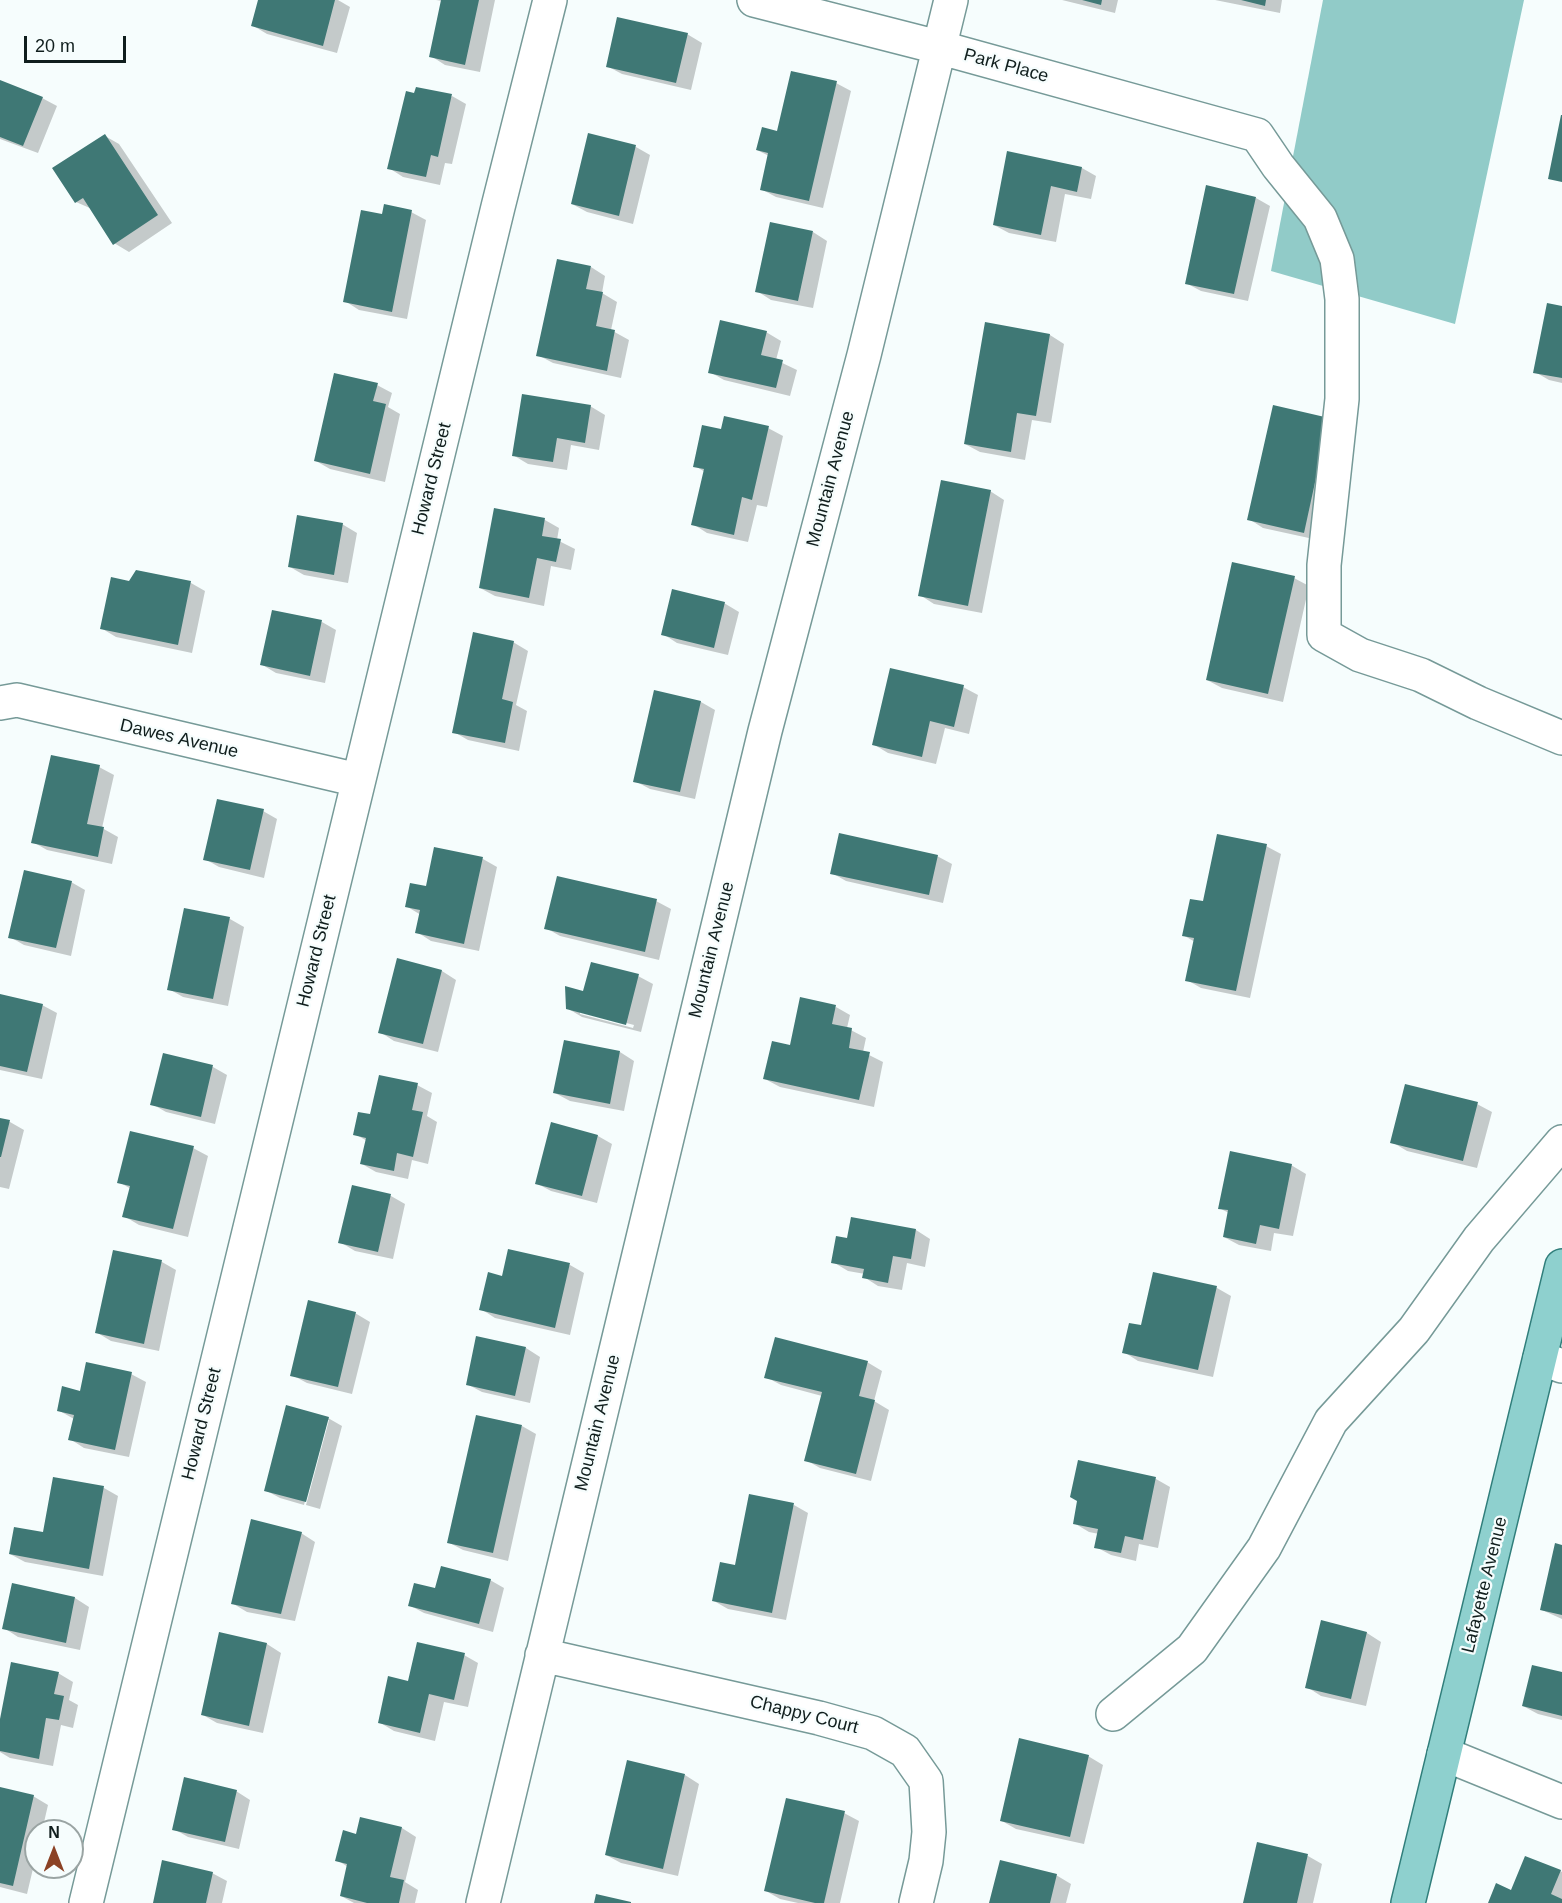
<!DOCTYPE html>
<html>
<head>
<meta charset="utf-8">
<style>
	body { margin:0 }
	#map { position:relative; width:1562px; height:1903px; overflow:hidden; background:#f6fdfd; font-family:Helvetica,sans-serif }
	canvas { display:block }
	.north { position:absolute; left:24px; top:1819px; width:60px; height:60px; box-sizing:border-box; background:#f6fdfd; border:2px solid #9aa4a3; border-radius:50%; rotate:0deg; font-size:16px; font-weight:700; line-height:24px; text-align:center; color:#101e1d }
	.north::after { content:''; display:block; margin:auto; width:21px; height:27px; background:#8b4225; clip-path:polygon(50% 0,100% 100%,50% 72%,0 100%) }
	.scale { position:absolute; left:24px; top:36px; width:102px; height:27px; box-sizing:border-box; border:3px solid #101e1d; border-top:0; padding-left:8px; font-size:18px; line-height:21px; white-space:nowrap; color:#101e1d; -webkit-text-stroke:4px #f6fdfd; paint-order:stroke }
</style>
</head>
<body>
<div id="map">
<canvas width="1562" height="1903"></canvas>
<div class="north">N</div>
<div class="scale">20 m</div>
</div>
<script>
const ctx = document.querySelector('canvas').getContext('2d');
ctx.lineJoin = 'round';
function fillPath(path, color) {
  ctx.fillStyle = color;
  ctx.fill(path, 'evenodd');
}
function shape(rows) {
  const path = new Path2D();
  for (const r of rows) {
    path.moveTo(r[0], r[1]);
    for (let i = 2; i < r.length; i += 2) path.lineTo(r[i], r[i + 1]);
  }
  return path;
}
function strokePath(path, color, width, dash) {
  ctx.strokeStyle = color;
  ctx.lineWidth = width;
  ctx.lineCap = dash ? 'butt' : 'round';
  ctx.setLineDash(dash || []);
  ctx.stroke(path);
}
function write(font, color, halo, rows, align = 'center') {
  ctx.font = font + ' Helvetica,sans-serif';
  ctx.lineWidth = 4.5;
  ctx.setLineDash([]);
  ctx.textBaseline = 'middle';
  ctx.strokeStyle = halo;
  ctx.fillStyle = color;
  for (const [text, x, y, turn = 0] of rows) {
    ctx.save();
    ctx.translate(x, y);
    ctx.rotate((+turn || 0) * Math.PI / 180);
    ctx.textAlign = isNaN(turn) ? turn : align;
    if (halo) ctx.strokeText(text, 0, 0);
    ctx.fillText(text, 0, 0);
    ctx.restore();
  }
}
const forest = shape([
	[1323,0,1524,0,1455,324,1271,271]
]);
const shadow = shape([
	[260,0,338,0,350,7,337,53,267,34,252,25],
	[436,0,495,0,480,72,445,65,431,56,442,1],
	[1062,0,1118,0,1115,13],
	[1215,0,1282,0,1280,13],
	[687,34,702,43,691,90,622,74,607,66],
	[0,81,42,98,57,106,38,153,0,139],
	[836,83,851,91,823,208,776,197,761,189,769,156,757,150],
	[452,96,466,104,452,164,445,163,440,185,403,177,389,168],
	[589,135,636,147,650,155,633,224,587,212,572,204],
	[105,136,119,144,172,223,129,252,114,243,92,209,76,202],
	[1008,153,1082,168,1096,176,1091,199,1065,194,1056,242,1009,233,994,225],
	[1256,198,1270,206,1248,301,1201,291,1186,283],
	[411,212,426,220,407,319,359,310,345,301,383,216],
	[813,232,827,241,813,308,771,300,757,291],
	[591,267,605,276,602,293,617,302,611,330,629,340,621,378,553,363,538,355],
	[1562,307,1562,383,1549,380,1535,372],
	[986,324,1050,335,1064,344,1051,423,1032,420,1025,460,980,452,965,444],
	[766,332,781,341,776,360,797,370,790,396,724,380,710,372],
	[377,385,392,393,388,407,400,414,385,482,330,469,316,461],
	[590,406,605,415,599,450,571,445,567,470,528,464,513,455],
	[1329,419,1318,540,1263,528,1249,519],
	[768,428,783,436,767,507,757,505,748,542,707,533,693,524,705,472,695,466,722,431],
	[990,491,1004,500,982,613,934,604,920,595],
	[495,510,545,520,559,528,557,540,575,549,571,570,551,566,544,606,495,596,480,588],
	[342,524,357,533,348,583,304,575,290,567],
	[136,571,191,583,205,591,192,653,116,637,101,628],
	[1294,578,1309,586,1283,702,1222,688,1207,680],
	[724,603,739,612,728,655,677,643,663,634],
	[322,622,336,630,325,683,276,673,261,664],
	[513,642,528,651,516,705,527,711,519,751,468,740,454,732],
	[963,687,978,695,969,734,945,728,936,764,888,753,873,744],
	[656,692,701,702,715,710,695,799,650,789,635,781],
	[99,767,114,775,102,828,118,837,112,864,47,850,33,842],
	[263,811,277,819,264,878,219,867,205,859],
	[1266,846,1281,854,1250,998,1201,988,1187,980,1195,942,1183,935,1204,903],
	[435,849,483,859,497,867,479,951,431,941,417,932,421,915,406,906,427,888],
	[937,856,952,864,943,903,846,881,832,873],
	[71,882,85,890,71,956,24,945,10,937],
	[656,901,671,909,659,960,560,936,546,928],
	[185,910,230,919,244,927,228,1006,183,997,169,989],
	[398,960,442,971,456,980,438,1052,394,1041,380,1032],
	[638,976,653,984,641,1032,582,1017,567,1008,584,993],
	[580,1011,634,1025,633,1028,580,1014],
	[0,996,42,1005,57,1013,42,1079,0,1070],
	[836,1007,850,1015,847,1028,866,1038,863,1052,883,1062,874,1107,780,1087,765,1079,791,1047],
	[620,1052,634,1061,624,1111,570,1101,555,1093],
	[164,1055,213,1067,227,1075,215,1124,166,1112,152,1104],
	[417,1085,432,1093,427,1116,437,1122,428,1164,412,1160,408,1179,376,1172,362,1164,367,1141,355,1134,372,1116],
	[1477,1104,1492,1112,1477,1168,1407,1151,1392,1142],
	[0,1119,10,1122,24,1130,9,1189,0,1187],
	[552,1124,598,1136,612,1144,597,1203,551,1191,536,1183],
	[193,1148,208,1156,188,1237,139,1225,124,1216,131,1189,119,1182],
	[1291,1165,1306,1174,1293,1236,1274,1233,1271,1251,1239,1245,1224,1237,1229,1213,1219,1208],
	[353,1187,391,1196,405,1204,393,1259,355,1251,340,1242],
	[916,1230,930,1239,925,1267,907,1263,902,1290,878,1286,864,1277,865,1274,848,1271,833,1262,848,1240],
	[114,1251,162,1262,176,1270,159,1351,111,1341,96,1332],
	[570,1265,584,1273,570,1335,495,1318,481,1309],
	[1155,1274,1217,1288,1231,1296,1213,1377,1138,1361,1124,1352,1143,1327],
	[355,1313,370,1322,352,1394,307,1383,292,1375],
	[526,1348,540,1357,530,1403,482,1392,467,1384],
	[867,1362,882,1371,874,1401,889,1410,871,1481,820,1468,806,1460,822,1396,781,1385,766,1377],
	[131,1374,146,1382,129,1457,84,1448,70,1439,74,1419,58,1410,82,1393],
	[287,1407,328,1418,342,1426,320,1509,306,1505,329,1420,326,1420,304,1505,280,1498,265,1490],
	[522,1426,536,1434,508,1561,463,1550,448,1542],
	[1079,1462,1156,1479,1170,1487,1158,1548,1139,1544,1136,1561,1111,1555,1096,1547,1099,1534,1089,1532,1074,1523,1079,1501],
	[54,1479,104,1488,118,1496,103,1576,25,1562,10,1554,44,1534],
	[794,1505,808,1513,786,1620,728,1609,714,1601,736,1566],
	[301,1533,315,1542,295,1621,247,1612,232,1603],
	[1562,1546,1562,1619,1542,1610],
	[490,1580,504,1588,493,1632,424,1613,409,1605,437,1590],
	[14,1585,75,1598,89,1607,80,1650,18,1637,4,1628],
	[1322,1622,1367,1633,1381,1642,1366,1706,1321,1696,1307,1687],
	[221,1634,267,1644,281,1653,263,1733,217,1723,203,1715],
	[464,1655,478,1663,468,1707,444,1702,435,1741,394,1731,379,1722,409,1683],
	[58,1673,73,1682,69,1700,78,1705,73,1728,61,1725,53,1766,10,1758,0,1752,0,1727],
	[1562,1673,1562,1720,1538,1714,1523,1706],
	[1088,1756,1103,1765,1084,1844,1016,1829,1002,1821],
	[685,1775,699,1784,678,1876,621,1863,606,1855],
	[0,1789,33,1796,48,1805,42,1831,36,1831,36,1856,27,1894,0,1887],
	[236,1791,250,1800,239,1849,188,1837,174,1829],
	[844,1813,859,1821,840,1903,798,1903,780,1899,766,1891],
	[402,1828,416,1837,405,1882,418,1890,415,1903,354,1903,341,1896,348,1867,337,1860,357,1836],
	[1258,1844,1308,1856,1322,1864,1313,1903,1244,1903],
	[1560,1871,1562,1872,1562,1903,1490,1903],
	[212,1873,227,1881,222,1903,154,1903],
	[1056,1875,1071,1884,1066,1903,991,1903]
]);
const building = shape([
	[258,0,335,0,323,46,251,26],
	[441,0,479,0,465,65,429,57],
	[1082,0,1102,0,1101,5],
	[1241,0,1266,0,1265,6],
	[617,17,688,33,676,83,606,67],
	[791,71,837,81,809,201,760,190,768,153,756,150,762,127,777,131],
	[0,80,43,97,23,146,0,137],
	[416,87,452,94,438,157,431,155,426,177,387,169,406,91,414,93],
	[1561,115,1562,115,1562,182,1548,179],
	[588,133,636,145,619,216,571,204],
	[105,134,158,215,113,245,83,198,75,203,52,168],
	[1007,151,1082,167,1077,192,1051,186,1041,235,993,225],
	[1206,185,1256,197,1234,294,1185,284],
	[384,204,412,210,392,312,343,302,361,210,382,214],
	[770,222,813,231,798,301,755,292],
	[557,259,591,266,586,289,603,292,596,326,615,330,607,371,536,356],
	[1547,303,1562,306,1562,378,1533,373],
	[720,320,767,331,761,355,783,360,776,388,708,373],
	[985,322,1050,334,1036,416,1017,413,1011,452,964,444],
	[334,373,378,383,373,401,386,404,370,474,314,461],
	[522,394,591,405,585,443,557,438,553,462,512,456],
	[1273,405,1329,418,1304,533,1247,520],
	[724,416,769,426,752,500,742,497,734,535,691,525,704,469,693,467,702,425,721,429],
	[941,480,991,490,968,606,918,596],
	[494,508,545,518,542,536,561,539,556,562,537,558,529,598,479,588],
	[297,515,343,523,334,575,288,567],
	[1232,562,1295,576,1268,694,1206,680],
	[136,570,191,581,178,645,100,629,111,577,129,581],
	[672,589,725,602,714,648,661,635],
	[272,610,322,620,310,676,260,665],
	[473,632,514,641,502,699,513,702,505,743,452,733],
	[890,668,964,685,954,727,930,721,922,757,872,745],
	[654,690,701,701,680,792,633,782],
	[51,755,100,765,87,824,104,827,98,857,31,843],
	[217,799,264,809,250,870,203,860],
	[839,833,938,855,929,895,830,874],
	[1217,834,1267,844,1236,991,1185,981,1194,938,1182,936,1190,899,1203,901],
	[434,847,483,857,464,944,415,933,420,910,405,907,410,883,426,886],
	[24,870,72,881,56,948,8,938],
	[557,876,657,899,645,952,544,929],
	[184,908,230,917,213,999,167,990],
	[397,958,442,970,423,1044,378,1033],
	[591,962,639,974,626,1025,566,1009,565,986,583,991],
	[0,994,43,1004,27,1072,0,1066],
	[800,997,836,1005,832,1024,852,1028,849,1048,870,1052,859,1100,763,1079,772,1041,790,1045],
	[564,1040,620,1051,610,1104,553,1093],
	[163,1053,213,1065,201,1117,150,1105],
	[379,1075,418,1083,412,1110,423,1112,413,1157,397,1153,394,1171,360,1164,366,1138,353,1135,358,1112,370,1114],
	[1405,1084,1478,1102,1463,1161,1390,1143],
	[0,1118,10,1120,1,1157,0,1157],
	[551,1122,598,1135,582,1196,535,1184],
	[130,1131,194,1146,173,1229,122,1217,130,1186,117,1183],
	[1230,1151,1292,1164,1279,1229,1260,1225,1256,1244,1223,1237,1228,1210,1218,1209],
	[352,1185,391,1194,378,1252,338,1243],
	[851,1217,916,1229,911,1259,893,1256,888,1283,862,1278,864,1269,831,1263,836,1236,847,1238],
	[508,1249,570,1263,555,1328,479,1310,488,1272,502,1276],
	[113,1250,162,1260,144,1344,95,1333],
	[1153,1272,1217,1286,1198,1370,1122,1353,1129,1323,1141,1325],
	[308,1300,356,1312,338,1387,290,1376],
	[476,1336,526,1347,515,1396,466,1385],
	[775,1337,868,1361,859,1396,875,1400,856,1474,804,1461,822,1392,764,1378],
	[86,1362,132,1372,115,1450,68,1440,74,1415,57,1411,62,1386,80,1391],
	[286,1405,329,1417,306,1502,264,1491],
	[476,1415,522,1425,493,1553,447,1543],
	[1078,1460,1156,1477,1143,1540,1125,1536,1121,1553,1094,1548,1098,1529,1073,1524,1077,1501,1070,1497],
	[53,1477,104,1486,89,1569,9,1554,14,1527,43,1532],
	[749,1494,794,1503,772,1613,712,1601,720,1562,735,1565],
	[251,1519,302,1532,281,1614,231,1604],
	[1555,1543,1562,1545,1562,1615,1540,1610],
	[441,1566,491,1579,479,1624,408,1606,414,1583,435,1588],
	[12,1583,75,1597,66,1643,2,1629],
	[1321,1620,1367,1632,1351,1699,1305,1688],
	[219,1632,267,1643,249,1726,201,1715],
	[417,1642,465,1653,454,1700,429,1694,420,1733,378,1723,388,1676,408,1681],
	[11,1662,59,1672,54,1694,64,1696,59,1720,46,1718,39,1759,0,1751,0,1719],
	[1532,1665,1562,1672,1562,1716,1522,1706],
	[1019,1738,1089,1755,1070,1837,1000,1821],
	[627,1760,685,1774,663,1869,605,1855],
	[184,1777,237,1790,225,1842,172,1830],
	[0,1787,34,1795,13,1886,0,1883],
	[786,1798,845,1811,824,1903,815,1903,764,1891],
	[360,1817,402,1827,390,1877,404,1880,399,1903,367,1903,340,1896,347,1864,335,1861,343,1830,356,1834],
	[1257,1842,1308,1854,1297,1903,1243,1903],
	[1525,1856,1561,1870,1551,1894,1562,1899,1562,1903,1488,1903,1496,1883,1511,1890],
	[162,1860,213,1872,206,1903,153,1903],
	[1000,1860,1057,1874,1050,1903,989,1903],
	[596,1894,631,1902,631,1903,594,1903]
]);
const minor = shape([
	[754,0,938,47,1257,135,1278,166,1320,218,1337,259,1342,299,1342,399,1324,565,1324,635,1360,655,1421,675,1478,703,1562,738],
	[0,703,17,700,358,780],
	[1540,1358,1562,1366],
	[542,1655,819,1718,873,1733,905,1751,926,1781,929,1832,926,1861,916,1903],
	[1113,1714,1192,1649,1264,1548,1331,1421,1414,1330,1479,1239,1562,1142],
	[1444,1754,1562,1802],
	[86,1903,498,207,550,0],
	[483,1903,765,731,864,355,951,0]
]);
const major = shape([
	[1408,1903,1562,1266]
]);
const streetNames = [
	["Park Place",1006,66,15],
	["Howard Street",432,479,-76],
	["Mountain Avenue",831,479,-75],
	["Dawes Avenue",179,739,13],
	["Mountain Avenue",712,950,-76],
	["Howard Street",317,951,-76],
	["Mountain Avenue",598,1423,-76],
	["Howard Street",202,1424,-76],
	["Lafayette Avenue",1485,1585,-76],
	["Chappy Court",804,1715,14]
];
fillPath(forest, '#91cbc8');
fillPath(shadow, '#0003');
fillPath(building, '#3f7875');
strokePath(minor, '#769a98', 36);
strokePath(major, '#307e7b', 36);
strokePath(minor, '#fff', 33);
strokePath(major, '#8ed0ce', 33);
write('18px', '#101e1d', '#f6fdfd', streetNames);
</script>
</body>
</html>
